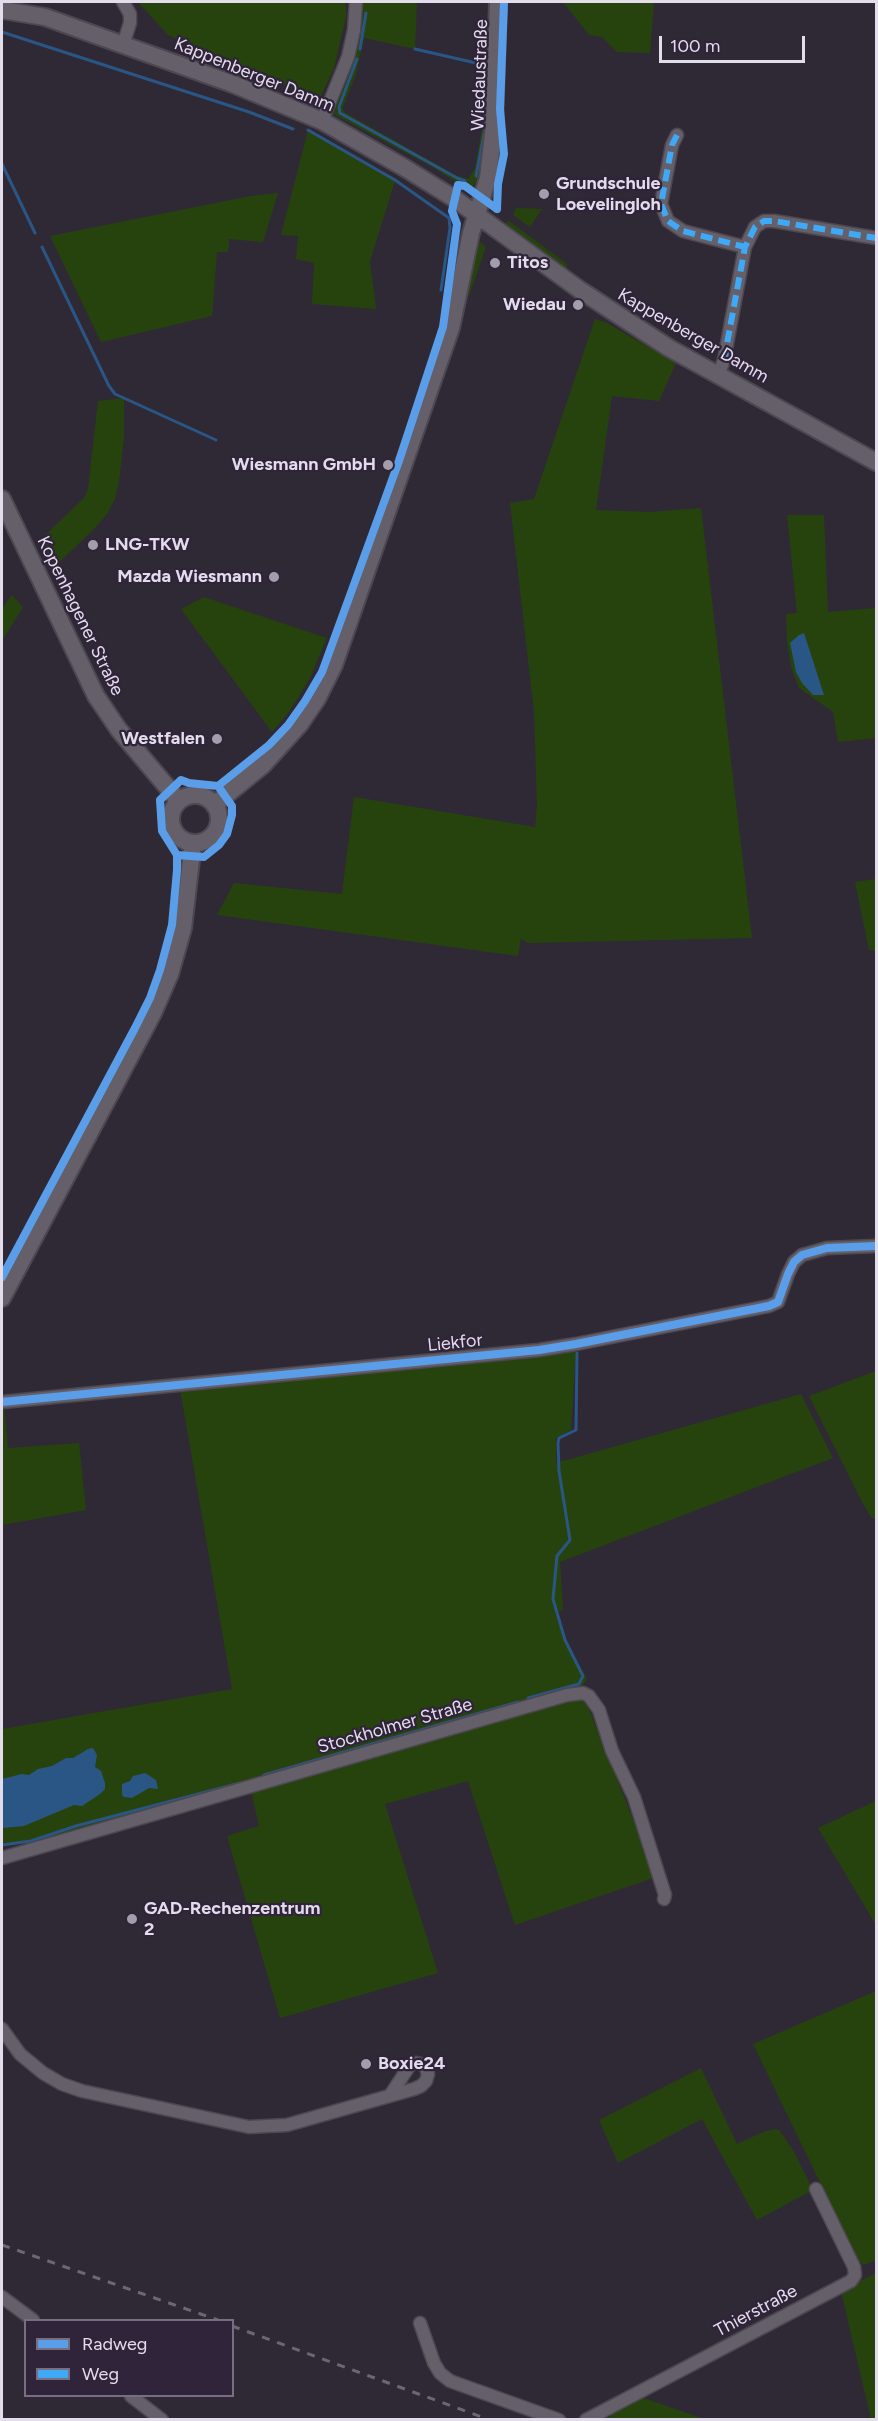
<!DOCTYPE html>
<html>
<head>
<meta charset="utf-8">
<style>
	body { margin:0 }
	#map { position:relative; width:878px; height:2421px; overflow:hidden; background:#2f2935; font-family:Figtree,sans-serif }
	canvas { display:block }
	.frame { position:absolute; inset:0; border:3px solid #e3dceb; pointer-events:none }
	.legend { position:absolute; left:24px; top:2319px; width:210px; height:78px; box-sizing:border-box; background:#2f243a; border:2px solid #776e81; margin:0; padding:8px 10px; list-style:none; font-size:18px; color:#e3dceb }
	.legend li { display:flex; align-items:center; gap:12px; height:30px }
	.legend b { width:30px; border:2px solid #776e81 }
	.scale { position:absolute; left:659px; top:36px; width:146px; height:27px; box-sizing:border-box; border:3px solid #e3dceb; border-top:0; padding-left:8px; font-size:18px; line-height:21px; white-space:nowrap; color:#e3dceb; -webkit-text-stroke:4px #2f243a; paint-order:stroke }
</style>
</head>
<body>
<div id="map">
<canvas width="878" height="2421"></canvas>
<div class="frame"></div>
<ul class="legend">
<li><b style="height:8px;background:#5a9eea"></b>Radweg</li>
<li><b style="height:8px;background:#3fa9f5"></b>Weg</li>
</ul>
<div class="scale">100 m</div>
</div>
<script>
const ctx = document.querySelector('canvas').getContext('2d');
ctx.lineJoin = 'round';
function fillPath(path, color) {
  ctx.fillStyle = color;
  ctx.fill(path, 'evenodd');
}
function shape(rows) {
  const path = new Path2D();
  for (const r of rows) {
    if (r.length === 3) {
      path.moveTo(r[0] + r[2], r[1]);
      path.arc(r[0], r[1], r[2], 0, 2 * Math.PI);
      continue;
    }
    path.moveTo(r[0], r[1]);
    for (let i = 2; i < r.length; i += 2) path.lineTo(r[i], r[i + 1]);
  }
  return path;
}
function strokePath(path, color, width, dash) {
  ctx.strokeStyle = color;
  ctx.lineWidth = width;
  ctx.lineCap = dash ? 'butt' : 'round';
  ctx.setLineDash(dash || []);
  ctx.stroke(path);
}
function write(font, color, halo, rows, align = 'center') {
  ctx.font = font + ' Figtree,sans-serif';
  ctx.lineWidth = 4.5;
  ctx.setLineDash([]);
  ctx.textBaseline = 'middle';
  ctx.strokeStyle = halo;
  ctx.fillStyle = color;
  for (const [text, x, y, turn = 0] of rows) {
    ctx.save();
    ctx.translate(x, y);
    ctx.rotate((+turn || 0) * Math.PI / 180);
    ctx.textAlign = isNaN(turn) ? turn : align;
    if (halo) ctx.strokeText(text, 0, 0);
    ctx.fillText(text, 0, 0);
    ctx.restore();
  }
}
const green = shape([
	[138,2,346,2,346,17,334,68,321,96,316,99,168,35],
	[361,2,417,2,415,49,364,38,356,74,343,107,344,112,457,176,468,179,475,168,484,117,487,60,492,60,490,116,480,176,472,187,456,182,429,165,333,114,351,68,357,42],
	[561,2,654,2,650,53,617,52,602,37,589,35,567,7],
	[308,130,395,181,370,261,376,309,312,304,314,263,296,259,298,236,281,235],
	[278,193,263,242,229,239,228,252,217,252,212,316,101,342,50,236,251,196],
	[516,208,542,209,530,227,513,215],
	[509,221,567,264,567,269,562,269,504,224],
	[480,242,486,247,469,296,466,293,476,245],
	[595,319,607,323,676,363,659,401,612,396,596,510,650,512,701,508,752,938,527,943,521,938,518,956,217,915,234,883,342,894,354,797,535,827,537,805,534,712,510,503,534,499],
	[124,398,124,438,119,482,115,499,107,514,94,529,51,570,38,542,84,498,88,489,98,401],
	[787,515,824,515,828,612,876,608,876,738,838,742,833,712,799,688,791,667,787,641,786,614,797,613],
	[12,595,23,607,2,641,2,608],
	[204,597,327,638,309,680,289,712,272,732,181,609],
	[876,879,876,951,869,950,855,882],
	[576,1350,571,1430,556,1438,556,1463,801,1394,833,1458,560,1562,563,1610,555,1613,565,1640,587,1679,582,1686,103,1825,23,1843,2,1844,2,1729,232,1689,180,1389],
	[876,1371,876,1517,872,1519,862,1502,809,1396],
	[2,1406,4,1406,8,1448,79,1443,86,1510,2,1525],
	[583,1694,656,1877,515,1925,468,1781,385,1804,438,1973,280,2018,227,1836,259,1826,251,1791],
	[876,1801,876,1925,818,1828],
	[876,1991,876,2260,864,2265,858,2261,753,2044],
	[701,2068,737,2144,763,2132,774,2129,779,2130,793,2150,813,2190,757,2220,702,2119,618,2163,599,2120],
	[876,2273,876,2419,871,2419,841,2291],
	[638,2396,704,2419,608,2420,616,2408]
]);
const water = shape([
	[804,633,824,695,813,695,802,683,796,672,790,643,799,635],
	[93,1748,97,1755,95,1767,101,1771,105,1783,105,1789,100,1794,82,1806,74,1805,24,1826,2,1828,2,1779,22,1774,29,1775,38,1769,52,1766,66,1758,73,1758,88,1749],
	[145,1773,156,1780,158,1789,149,1788,132,1798,124,1797,122,1795,122,1784,130,1781,133,1776]
]);
const stream = shape([
	[2,32,249,112,293,129],
	[360,49,366,13],
	[415,49,489,66],
	[357,59,339,107,340,113,457,178,465,181],
	[308,130,395,180,449,218,450,228,441,290],
	[2,164,35,233],
	[476,176,486,123],
	[42,247,109,386,115,394,216,440],
	[528,1698,579,1684,583,1676,565,1640,553,1599,557,1556,570,1540,559,1471,558,1443,559,1438,576,1430,577,1353],
	[264,1775,518,1702],
	[2,1845,31,1841,76,1826,240,1783]
]);
const minor = shape([
	[123,45,130,23,130,14,123,2],
	[322,121,348,57,354,30,356,2],
	[677,135,672,145,661,204,668,221,683,231,745,247],
	[718,376,724,360,745,247,755,227,764,221,774,221,876,238],
	[2,1402,539,1350,576,1344,769,1306,778,1302,788,1274,794,1262,802,1255,827,1248,876,1246],
	[2,1858,567,1695,583,1693,589,1696,599,1710,612,1751,634,1797,665,1895,664,1899],
	[2,2029,20,2054,43,2073,62,2084,82,2091,249,2127,287,2125,414,2089,421,2086,426,2081,428,2074,425,2065,416,2063,410,2065,391,2094],
	[2,2297,33,2320],
	[420,2323,434,2363,440,2373,450,2381,559,2420],
	[131,2396,162,2420],
	[586,2420,851,2281,855,2275,854,2267,816,2189]
]);
const secondary = shape([
	[2,10,45,17,233,84,322,121,405,168,455,199,580,290,669,348,876,462],
	[2,499,96,696,119,730,179,801],
	[195,819,24],
	[214,805,263,765,300,724,317,699,334,665,451,328,471,233,488,178,494,125,498,2],
	[2,1298,153,1013,170,974,183,928,193,843]
]);
const rail = shape([
	[2,2245,218,2320],
	[232,2326,490,2420]
]);
const quiet = shape([
	[677,135,672,145,661,204,668,221,683,231,745,247],
	[724,360,745,247,755,227,764,221,774,221,876,238]
]);
const cycleway = shape([
	[497,209,498,184,504,154,500,109,504,2],
	[177,855,204,857,219,845,227,834,232,815,232,806,218,786],
	[2,1277,135,1028,150,998,160,970,172,925,177,870,177,855,162,831,160,800,181,780,189,783,218,786,269,745,288,725,305,701,322,672,399,461,443,327,457,224,452,211,458,185,465,186,497,209],
	[2,1402,539,1350,576,1344,769,1306,778,1302,788,1274,794,1262,802,1255,827,1248,876,1246]
]);
const markers = [
	[544,194,6,"#a49dab"],
	[495,263,6,"#a49dab"],
	[578,305,6,"#a49dab"],
	[388,465,6,"#a49dab"],
	[93,545,6,"#a49dab"],
	[274,577,6,"#a49dab"],
	[217,739,6,"#a49dab"],
	[132,1919,6,"#a49dab"],
	[366,2064,6,"#a49dab"]
];
const streetNames = [
	["Kappenberger Damm",254,75,22],
	["Wiedaustraße",480,75,-88],
	["Kappenberger Damm",693,336,30],
	["Kopenhagener Straße",80,616,64],
	["Liekfor",455,1343,-6],
	["Stockholmer Straße",395,1726,-16],
	["Thierstraße",756,2311,-28]
];
const poiNames = [
	["Grundschule",556,184],
	["Loevelingloh",556,205],
	["Titos",507,263],
	["Wiedau",566,305,"right"],
	["Wiesmann GmbH",376,465,"right"],
	["LNG-TKW",105,545],
	["Mazda Wiesmann",262,577,"right"],
	["Westfalen",205,739,"right"],
	["GAD-Rechenzentrum",144,1909],
	["2",144,1930],
	["Boxie24",378,2064]
];
fillPath(green, '#27430d');
fillPath(water, '#2a5686');
strokePath(stream, '#2a5686', 3);
strokePath(minor, '#4c4751', 15);
strokePath(secondary, '#4c4751', 20);
strokePath(minor, '#645f69', 12);
strokePath(secondary, '#645f69', 16);
strokePath(rail, '#6c6871', 3, [8, 8]);
strokePath(quiet, '#3fa9f5', 6, [12, 6]);
strokePath(cycleway, '#5a9eea', 8);
for (const [x, y, r, color] of markers) {
  const dot = new Path2D();
  dot.arc(x, y, r, 0, 2 * Math.PI);
  ctx.fillStyle = color;
  ctx.fill(dot);
  strokePath(dot, '#2f243a', 2);
}
write('18px', '#e3dceb', '#2f243a', streetNames);
write('bold 18px', '#e3dceb', '#2f243a', poiNames, 'left');
</script>
</body>
</html>
